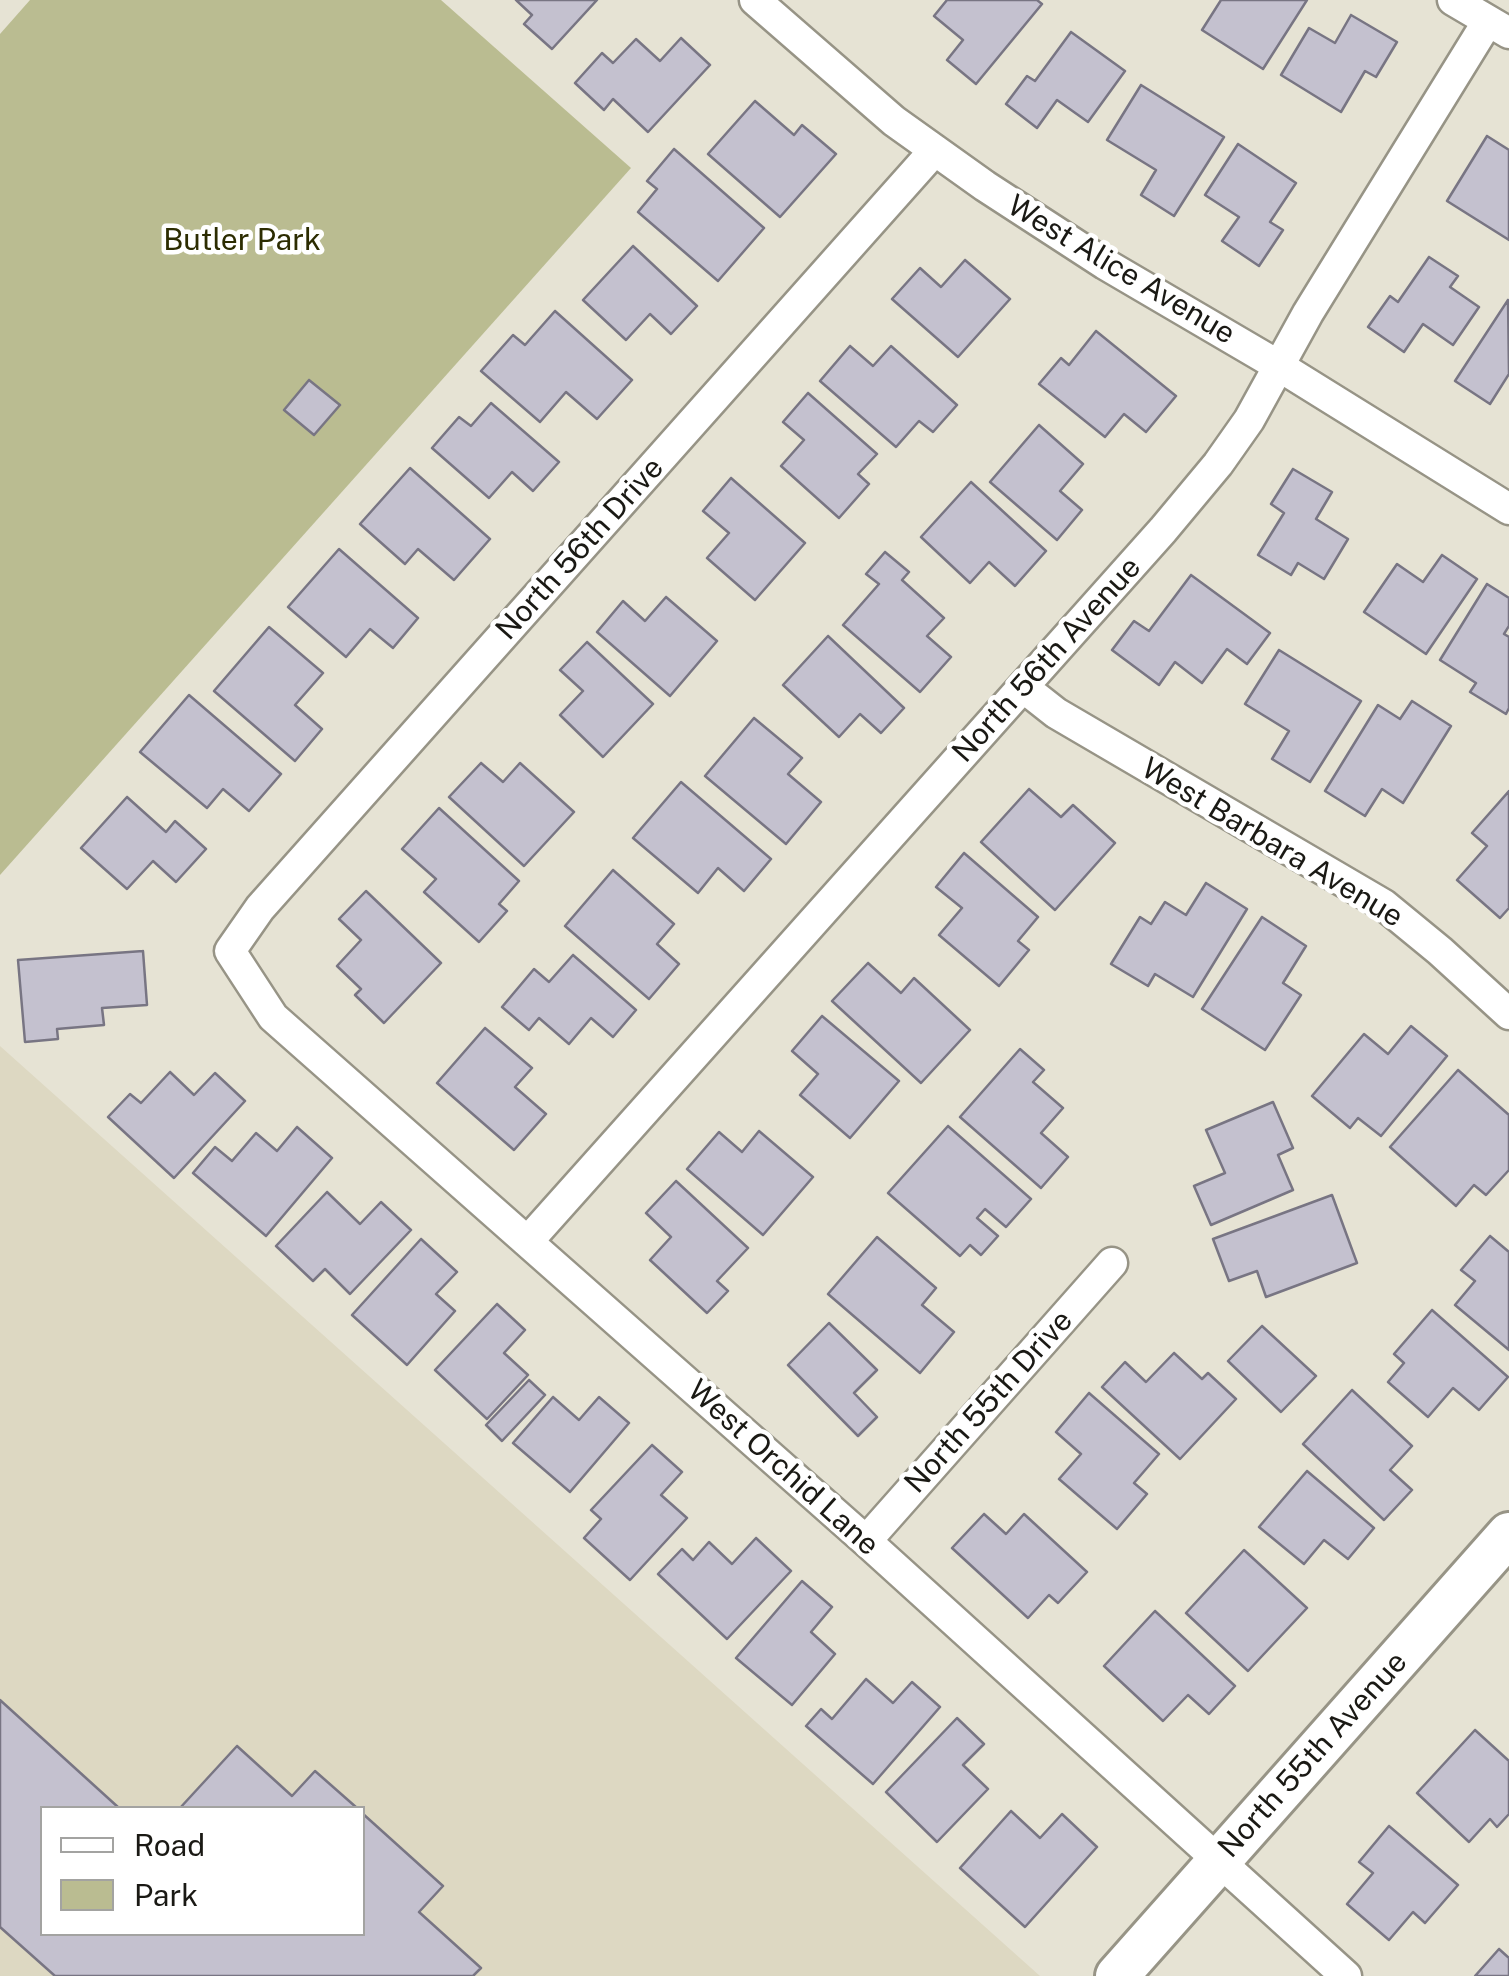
<!DOCTYPE html>
<html>
<head>
<meta charset="utf-8">
<style>
	body { margin:0 }
	#map { position:relative; width:1509px; height:1976px; overflow:hidden; background:#e6e3d4; font-family:"Public Sans",sans-serif }
	canvas { display:block }
	.legend { position:absolute; left:40px; top:1806px; width:325px; height:130px; box-sizing:border-box; background:#fff; border:2px solid #a3a3a1; margin:0; padding:12px 18px; list-style:none; font-size:30px; color:#1a1914 }
	.legend li { display:flex; align-items:center; gap:20px; height:50px }
	.legend b { width:50px; border:2px solid #a3a3a1 }
</style>
</head>
<body>
<div id="map">
<canvas width="1509" height="1976"></canvas>
<ul class="legend">
<li><b style="height:12px;background:#fff"></b>Road</li>
<li><b style="height:28px;background:#babc91"></b>Park</li>
</ul>
</div>
<script>
const ctx = document.querySelector('canvas').getContext('2d');
ctx.lineJoin = 'round';
function fillPath(path, color) {
  ctx.fillStyle = color;
  ctx.fill(path, 'evenodd');
}
function shape(rows) {
  const path = new Path2D();
  for (const r of rows) {
    path.moveTo(r[0], r[1]);
    for (let i = 2; i < r.length; i += 2) path.lineTo(r[i], r[i + 1]);
  }
  return path;
}
function strokePath(path, color, width, dash) {
  ctx.strokeStyle = color;
  ctx.lineWidth = width;
  ctx.lineCap = dash ? 'butt' : 'round';
  ctx.setLineDash(dash || []);
  ctx.stroke(path);
}
function write(font, color, halo, rows, align = 'center') {
  ctx.font = font + ' "Public Sans",sans-serif';
  ctx.lineWidth = 9;
  ctx.setLineDash([]);
  ctx.textBaseline = 'middle';
  ctx.strokeStyle = halo;
  ctx.fillStyle = color;
  for (const [text, x, y, turn = 0] of rows) {
    ctx.save();
    ctx.translate(x, y);
    ctx.rotate((+turn || 0) * Math.PI / 180);
    ctx.textAlign = isNaN(turn) ? turn : align;
    if (halo) ctx.strokeText(text, 0, 0);
    ctx.fillText(text, 0, 0);
    ctx.restore();
  }
}
const built = shape([
	[0,1046,1040,1976,0,1976],
	[42,1808,362,1808,362,1934,42,1934]
]);
const green = shape([
	[30,0,441,0,631,168,0,875,0,34]
]);
const building = shape([
	[516,0,597,0,552,49,524,24,532,15,516,0],
	[947,0,1037,0,1042,4,976,84,947,60,963,40,934,16,947,0],
	[1221,0,1307,0,1263,69,1202,30,1221,0],
	[1351,15,1397,42,1376,77,1365,71,1341,112,1281,75,1309,28,1335,43,1351,15],
	[1071,32,1125,71,1088,122,1057,100,1037,128,1006,104,1027,76,1035,81,1071,32],
	[681,38,710,65,648,132,613,99,604,110,575,83,602,53,613,63,636,39,660,61,681,38],
	[1141,85,1224,137,1174,216,1141,195,1156,170,1107,140,1141,85],
	[755,101,794,135,802,125,836,154,780,217,708,154,755,101],
	[1487,136,1509,150,1509,240,1447,201,1487,136],
	[1238,144,1296,183,1270,222,1283,230,1259,266,1222,241,1239,217,1205,195,1238,144],
	[674,149,764,228,718,281,638,212,657,189,647,181,674,149],
	[633,246,697,306,671,334,650,314,626,340,583,300,633,246],
	[1429,257,1458,276,1450,287,1479,307,1453,345,1423,324,1404,352,1368,327,1390,296,1398,302,1429,257],
	[965,260,1010,299,958,357,892,299,920,268,941,287,965,260],
	[1508,300,1509,374,1490,404,1455,381,1508,300],
	[555,311,632,380,597,419,566,392,540,422,481,371,513,335,525,345,555,311],
	[1096,331,1176,396,1146,432,1124,414,1105,437,1039,384,1061,358,1069,365,1096,331],
	[850,346,873,366,891,346,957,405,933,432,919,421,896,447,820,381,850,346],
	[309,380,340,405,314,435,284,410,309,380],
	[808,393,877,454,858,474,869,484,839,518,781,466,804,440,783,422,808,393],
	[491,403,559,462,533,491,512,472,489,498,432,448,459,417,471,426,491,403],
	[1039,425,1083,464,1060,491,1082,510,1057,540,990,482,1039,425],
	[410,468,490,539,454,580,418,549,405,564,360,524,410,468],
	[1293,469,1332,492,1316,519,1348,539,1324,579,1298,563,1291,575,1258,555,1284,513,1271,504,1293,469],
	[731,478,805,543,755,600,707,558,729,533,703,511,731,478],
	[971,482,1046,551,1015,586,989,562,970,583,921,537,971,482],
	[339,549,418,618,393,648,370,629,346,657,288,607,339,549],
	[885,552,909,572,902,580,944,618,927,636,951,657,920,692,843,625,879,584,866,574,885,552],
	[1442,555,1477,579,1426,654,1364,612,1397,564,1423,582,1442,555],
	[1191,575,1270,633,1247,664,1227,649,1202,683,1175,662,1159,685,1112,650,1134,621,1149,631,1191,575],
	[1487,584,1509,598,1509,626,1504,634,1509,637,1509,708,1506,714,1470,692,1476,683,1440,660,1487,584],
	[666,597,717,641,670,696,597,632,623,601,645,621,666,597],
	[269,627,323,673,295,705,322,729,295,761,214,691,269,627],
	[828,636,904,708,881,733,860,714,839,737,783,685,828,636],
	[587,642,653,704,603,757,560,715,583,691,560,670,587,642],
	[1279,650,1361,701,1310,782,1272,759,1289,731,1245,704,1279,650],
	[189,695,281,774,249,811,223,789,207,808,140,752,189,695],
	[1412,701,1451,726,1403,803,1382,789,1365,816,1325,791,1378,705,1400,719,1412,701],
	[754,718,802,758,788,774,821,802,786,844,705,776,754,718],
	[481,763,503,782,520,763,574,812,524,866,449,797,481,763],
	[681,782,771,859,744,891,718,868,698,893,633,838,681,782],
	[1029,789,1061,817,1073,805,1115,843,1055,910,981,842,1029,789],
	[1509,791,1509,908,1500,918,1457,880,1487,846,1472,833,1509,791],
	[127,797,166,832,175,821,206,849,176,882,153,861,127,889,81,848,127,797],
	[439,808,519,881,499,904,507,911,479,942,424,892,436,879,402,849,439,808],
	[964,853,1038,917,1018,941,1029,950,999,986,939,935,962,908,936,887,964,853],
	[613,870,674,924,657,944,679,964,649,999,565,926,613,870],
	[1206,883,1247,909,1193,997,1155,974,1148,986,1111,964,1140,917,1151,924,1165,902,1186,915,1206,883],
	[366,891,441,963,384,1023,355,995,361,989,337,966,361,940,339,919,366,891],
	[1262,917,1306,946,1283,983,1301,995,1265,1050,1202,1009,1262,917],
	[143,951,147,1005,102,1008,104,1025,57,1029,58,1039,25,1042,18,960,143,951],
	[573,955,636,1010,613,1037,591,1018,569,1044,539,1018,529,1030,502,1007,534,969,549,982,573,955],
	[868,963,901,993,914,978,970,1030,921,1083,832,1001,868,963],
	[822,1016,899,1081,850,1138,800,1095,818,1074,792,1051,822,1016],
	[1411,1026,1447,1056,1381,1136,1358,1118,1350,1128,1312,1096,1364,1034,1388,1054,1411,1026],
	[485,1028,532,1068,515,1087,546,1114,514,1150,437,1083,485,1028],
	[1020,1049,1044,1070,1033,1082,1063,1108,1041,1133,1068,1157,1041,1188,960,1117,1020,1049],
	[1458,1070,1509,1115,1509,1170,1486,1195,1474,1185,1456,1206,1390,1147,1458,1070],
	[170,1072,194,1095,215,1073,245,1101,174,1178,108,1117,130,1094,141,1103,170,1072],
	[1273,1102,1293,1148,1278,1155,1293,1190,1211,1225,1194,1186,1225,1173,1206,1130,1273,1102],
	[948,1126,1031,1199,1006,1227,985,1209,977,1218,998,1236,981,1255,970,1245,960,1256,888,1193,948,1126],
	[297,1127,332,1158,266,1236,193,1173,215,1147,232,1161,256,1133,277,1151,297,1127],
	[759,1131,813,1177,763,1235,687,1169,719,1132,742,1152,759,1131],
	[676,1181,748,1248,717,1281,728,1291,707,1313,650,1260,671,1237,646,1213,676,1181],
	[327,1192,360,1224,381,1202,411,1230,350,1294,325,1269,313,1281,276,1246,327,1192],
	[1332,1195,1357,1263,1266,1297,1257,1271,1229,1281,1213,1239,1332,1195],
	[1490,1236,1509,1252,1509,1350,1455,1305,1475,1281,1461,1270,1490,1236],
	[877,1237,936,1288,922,1305,954,1332,920,1373,828,1294,877,1237],
	[421,1239,457,1272,436,1294,455,1311,407,1365,352,1315,421,1239],
	[497,1304,525,1330,504,1353,528,1375,487,1419,435,1370,497,1304],
	[1432,1310,1508,1377,1479,1410,1453,1388,1428,1417,1388,1382,1404,1363,1394,1354,1432,1310],
	[829,1323,877,1370,854,1393,877,1417,858,1436,788,1365,829,1323],
	[1262,1326,1316,1376,1281,1412,1228,1361,1262,1326],
	[1174,1353,1202,1379,1208,1373,1236,1399,1180,1459,1102,1387,1125,1362,1146,1382,1174,1353],
	[529,1380,545,1395,502,1441,486,1425,529,1380],
	[1352,1390,1412,1446,1390,1470,1412,1490,1384,1520,1303,1444,1352,1390],
	[1089,1393,1159,1454,1134,1483,1147,1494,1117,1529,1059,1479,1081,1454,1056,1432,1089,1393],
	[553,1397,579,1420,599,1397,629,1423,570,1492,513,1443,553,1397],
	[652,1445,682,1472,661,1495,687,1518,630,1580,584,1538,601,1519,591,1510,652,1445],
	[1307,1471,1374,1528,1348,1559,1324,1540,1304,1564,1259,1527,1307,1471],
	[984,1514,1006,1534,1024,1514,1087,1572,1058,1603,1049,1595,1028,1618,952,1548,984,1514],
	[756,1538,791,1571,727,1639,658,1574,682,1549,693,1560,709,1542,732,1564,756,1538],
	[1244,1550,1307,1608,1248,1671,1186,1613,1244,1550],
	[802,1581,832,1607,811,1632,835,1654,792,1705,736,1658,802,1581],
	[1155,1611,1235,1686,1209,1714,1188,1695,1163,1721,1104,1666,1155,1611],
	[866,1679,893,1703,912,1682,940,1707,873,1784,806,1726,821,1709,832,1719,866,1679],
	[0,1700,119,1808,42,1808,42,1934,362,1934,362,1813,443,1886,419,1912,481,1968,473,1976,55,1976,0,1927,0,1700],
	[957,1718,984,1744,963,1765,988,1789,937,1842,886,1792,957,1718],
	[1475,1730,1509,1761,1509,1814,1497,1827,1490,1819,1469,1842,1417,1793,1475,1730],
	[237,1746,292,1796,315,1771,357,1808,180,1808,237,1746],
	[1011,1811,1040,1838,1062,1814,1097,1847,1025,1927,960,1868,1011,1811],
	[1389,1826,1458,1885,1425,1923,1413,1912,1389,1940,1347,1904,1373,1873,1359,1862,1389,1826],
	[1499,1949,1509,1958,1509,1976,1475,1976,1499,1949]
]);
const street = shape([
	[755,0,894,121,985,186,1105,264,1279,366,1509,509],
	[1453,0,1509,33],
	[934,151,260,908,230,951,273,1017,866,1541,1346,1976],
	[1023,687,1056,713,1384,905,1440,951,1509,1014],
	[528,1241,1163,530,1218,464,1249,420,1308,313,1488,21],
	[866,1541,1112,1263]
]);
const secondary = shape([
	[1117,1976,1509,1534]
]);
const parkNames = [
	["Butler Park",242,241]
];
const streetNames = [
	["West Alice Avenue",1121,270,31],
	["North 56th Drive",580,549,-48],
	["North 56th Avenue",1047,660,-48],
	["West Barbara Avenue",1272,843,31],
	["North 55th Drive",989,1402,-48],
	["West Orchid Lane",783,1468,42],
	["North 55th Avenue",1313,1755,-48]
];
fillPath(built, '#ddd8c2');
fillPath(green, '#babc91');
fillPath(building, '#c4c1cf');
strokePath(building, '#787583', 2.5);
strokePath(street, '#979486', 35);
strokePath(secondary, '#979486', 48);
strokePath(street, '#fff', 30);
strokePath(secondary, '#fff', 42);
write('30px', '#2c2c01', '#fff', parkNames);
write('30px', '#1a1914', '#fff', streetNames);
</script>
</body>
</html>
